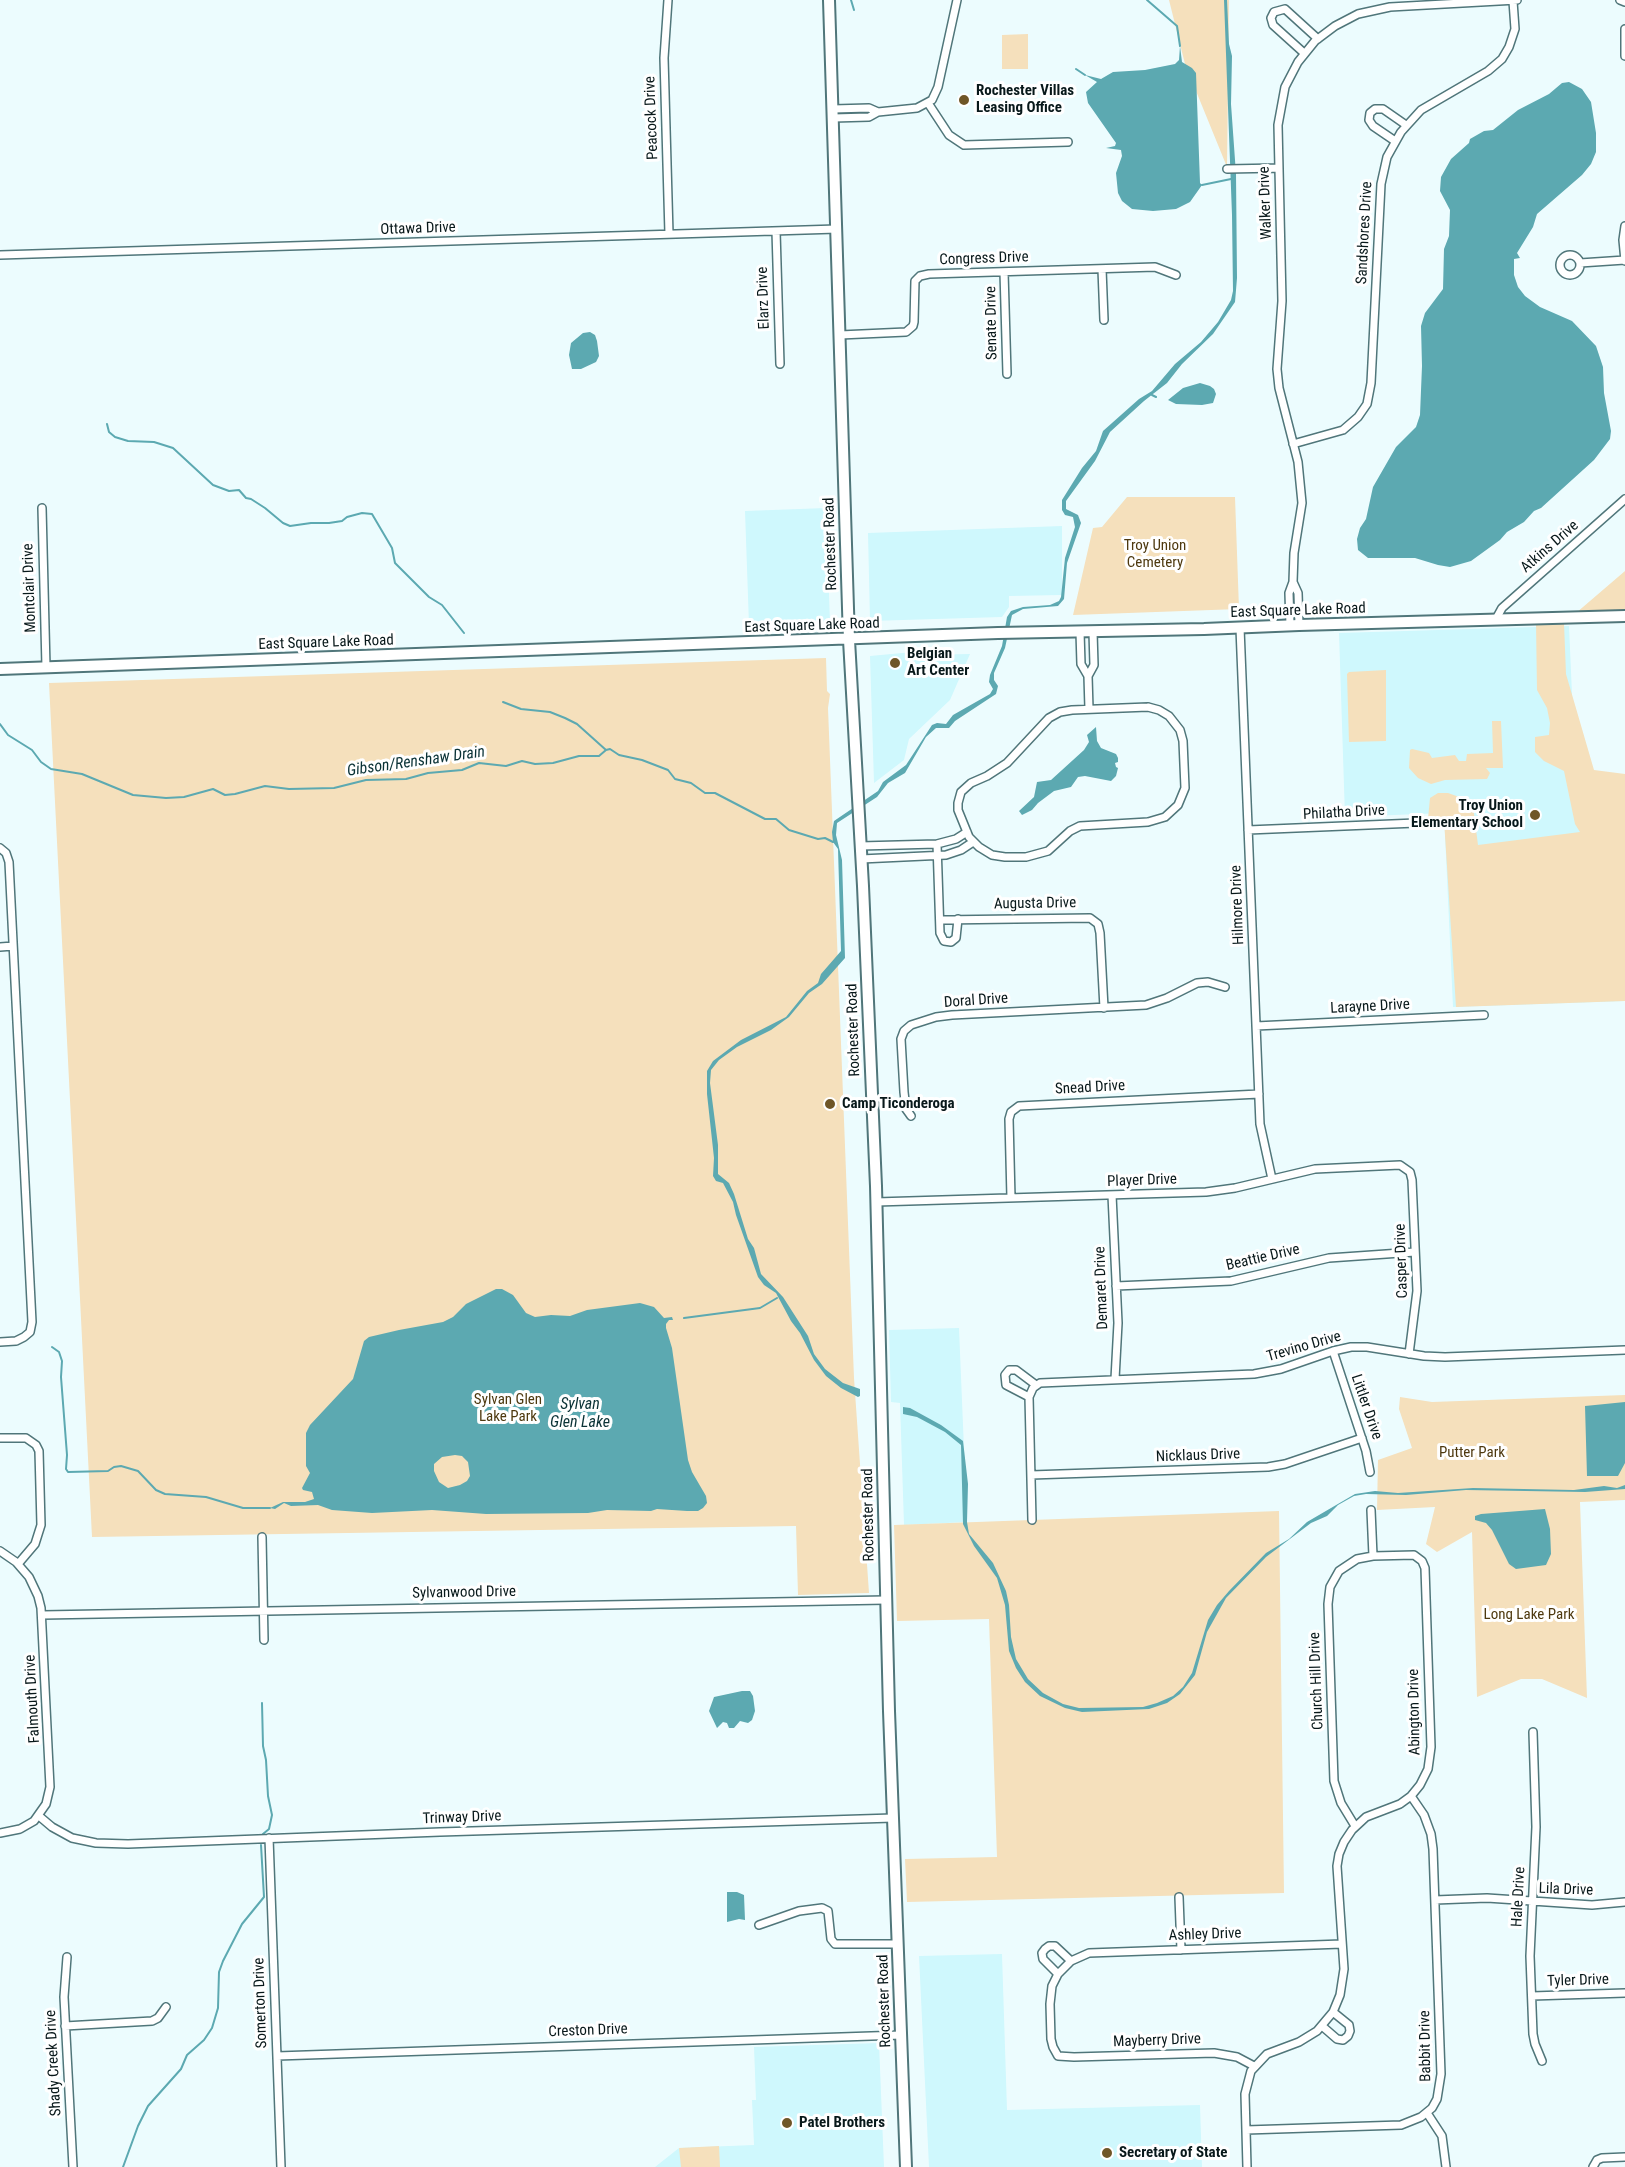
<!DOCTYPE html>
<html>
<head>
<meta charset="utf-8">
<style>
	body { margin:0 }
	canvas { display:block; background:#ecfcfe }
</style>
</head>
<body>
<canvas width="1625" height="2167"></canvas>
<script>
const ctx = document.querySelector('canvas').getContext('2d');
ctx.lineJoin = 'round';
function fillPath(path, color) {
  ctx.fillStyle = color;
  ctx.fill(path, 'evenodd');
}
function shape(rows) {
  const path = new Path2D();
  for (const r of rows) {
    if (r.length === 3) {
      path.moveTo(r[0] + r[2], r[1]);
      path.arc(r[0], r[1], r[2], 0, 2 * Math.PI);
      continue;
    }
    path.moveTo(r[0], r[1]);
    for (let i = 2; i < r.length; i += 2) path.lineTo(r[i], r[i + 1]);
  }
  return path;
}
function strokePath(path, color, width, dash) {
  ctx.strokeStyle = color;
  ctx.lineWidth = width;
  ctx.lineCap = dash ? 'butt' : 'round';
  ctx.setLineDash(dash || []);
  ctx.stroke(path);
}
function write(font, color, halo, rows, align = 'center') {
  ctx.font = font + ' "Roboto Condensed",sans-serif';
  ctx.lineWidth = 6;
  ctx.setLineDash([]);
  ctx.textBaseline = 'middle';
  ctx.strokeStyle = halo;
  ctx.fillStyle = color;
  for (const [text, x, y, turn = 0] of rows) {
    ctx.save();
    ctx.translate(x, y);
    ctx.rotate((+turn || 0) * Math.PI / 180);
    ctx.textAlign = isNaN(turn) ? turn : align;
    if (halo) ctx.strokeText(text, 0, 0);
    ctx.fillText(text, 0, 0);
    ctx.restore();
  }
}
const built = shape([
	[826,508,830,623,749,625,745,511],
	[1062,526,1062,595,1009,596,1009,607,1002,617,870,621,868,533],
	[1569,626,1577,808,1625,806,1625,1001,1453,1007,1444,813,1345,817,1339,633],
	[913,652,918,655,970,654,950,700,909,739,904,760,874,783,870,656],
	[959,1328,967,1522,904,1525,900,1403,891,1402,889,1330],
	[1002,1954,1007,2110,1200,2105,1202,2167,929,2167,919,1956],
	[879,2043,884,2167,655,2167,679,2148,754,2145,752,2100,756,2100,754,2047]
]);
const green = shape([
	[1169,0,1229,0,1227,167,1185,64],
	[1028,34,1028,69,1002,69,1002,35],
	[1127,497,1235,497,1239,609,1073,615,1093,528,1102,527],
	[1625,571,1625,611,1576,613],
	[1536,623,1564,623,1566,674,1594,770,1625,774,1625,1001,1456,1007,1444,820,1428,819,1430,798,1438,793,1448,793,1465,799,1473,806,1478,845,1580,832,1575,824,1564,771,1544,761,1535,752,1535,737,1549,735,1550,723,1547,708,1537,690],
	[826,658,827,691,830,694,828,708,854,1378,869,1593,798,1595,796,1526,92,1537,49,683],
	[1386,670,1386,741,1349,742,1347,674,1349,672],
	[1492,721,1501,721,1503,768,1486,768,1490,773,1487,779,1445,780,1431,784,1418,778,1409,768,1410,750,1412,749,1429,753,1432,758,1455,755,1459,761,1466,761,1467,754,1493,753],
	[1625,1395,1625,1500,1580,1502,1587,1698,1542,1679,1521,1679,1477,1697,1472,1532,1437,1552,1426,1544,1435,1507,1377,1510,1378,1460,1412,1448,1399,1409,1400,1397,1432,1402],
	[1279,1511,1284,1893,907,1902,905,1859,997,1857,989,1619,897,1621,894,1525],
	[719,2146,720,2167,681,2167,679,2148]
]);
const water = shape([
	[1224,0,1227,0,1229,44,1232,56,1231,104,1236,174,1237,278,1235,302,1213,334,1182,364,1167,383,1144,401,1110,432,1095,461,1066,501,1066,509,1078,515,1081,523,1067,563,1064,599,1058,606,1023,609,1012,615,1005,648,994,673,994,680,998,686,996,694,955,721,949,728,936,728,926,737,905,773,888,783,877,797,837,823,836,835,842,860,845,958,822,984,809,993,789,1017,771,1030,737,1047,719,1060,711,1070,710,1083,718,1145,718,1174,729,1183,734,1194,748,1239,754,1248,761,1274,783,1297,808,1336,814,1354,825,1369,843,1383,860,1389,860,1396,858,1397,841,1388,826,1376,814,1360,800,1333,791,1321,776,1293,764,1285,758,1277,736,1215,733,1202,723,1183,716,1181,713,1176,714,1158,707,1094,707,1071,713,1061,741,1040,786,1017,807,991,818,983,821,974,841,951,838,849,833,842,832,832,834,821,878,791,883,782,906,765,932,725,937,723,946,724,953,715,990,694,993,689,989,682,990,675,1002,646,1007,617,1011,611,1023,607,1050,605,1059,601,1061,597,1065,558,1075,527,1073,517,1065,515,1062,510,1062,500,1082,468,1096,451,1103,431,1139,399,1152,391,1175,364,1201,342,1218,322,1231,300,1233,291,1232,215],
	[1180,46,1182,62,1192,68,1196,73,1200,183,1202,185,1190,202,1176,209,1153,211,1132,209,1122,201,1118,193,1116,173,1122,156,1121,150,1106,148,1115,146,1116,143,1088,103,1086,92,1097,82,1085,75,1101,79,1113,72,1145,70,1175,64,1179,60],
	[1569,82,1582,89,1591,102,1596,133,1596,152,1591,164,1582,175,1537,214,1533,227,1517,253,1520,258,1514,259,1514,275,1518,287,1525,296,1540,307,1572,321,1596,346,1603,367,1604,393,1611,431,1610,439,1594,460,1541,508,1534,511,1524,522,1507,532,1500,540,1471,561,1450,567,1438,565,1415,558,1368,558,1358,550,1357,539,1360,528,1366,519,1373,487,1396,447,1416,427,1420,415,1422,366,1421,326,1425,313,1443,289,1444,249,1449,236,1450,210,1440,191,1441,177,1451,159,1469,143,1470,139,1484,131,1493,130,1518,110,1549,94,1562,83],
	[590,332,595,335,597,341,599,356,596,362,581,369,572,369,569,355,571,343,583,333],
	[1200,383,1210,386,1214,389,1216,394,1213,403,1202,405,1176,404,1168,400,1183,388],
	[1096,727,1097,741,1101,748,1116,754,1118,758,1118,762,1115,763,1116,767,1118,768,1116,776,1111,781,1085,776,1078,777,1071,787,1054,791,1038,803,1032,810,1022,815,1019,811,1034,797,1037,782,1051,780,1084,750,1089,742,1087,735],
	[496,1289,502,1289,513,1295,526,1313,535,1317,551,1315,570,1316,587,1310,640,1303,654,1307,664,1318,672,1317,673,1320,669,1320,666,1324,666,1328,672,1348,688,1460,692,1472,706,1496,707,1503,703,1508,698,1511,687,1511,657,1509,651,1511,607,1510,588,1513,486,1514,432,1510,372,1513,332,1510,318,1505,291,1506,284,1503,275,1509,270,1508,283,1502,305,1502,314,1499,312,1492,303,1490,302,1488,310,1473,306,1466,306,1433,310,1425,353,1379,364,1341,369,1337,399,1330,443,1322,453,1317,466,1304],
	[455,1455,462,1456,468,1462,470,1476,467,1481,460,1485,448,1488,439,1482,434,1471,434,1464,442,1457],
	[1625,1402,1625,1463,1618,1476,1587,1476,1585,1406],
	[903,1407,910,1408,941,1425,963,1441,968,1484,967,1522,969,1534,993,1563,1006,1591,1009,1605,1011,1637,1016,1659,1028,1679,1043,1693,1063,1704,1079,1708,1143,1707,1157,1703,1173,1696,1183,1687,1192,1673,1208,1620,1217,1605,1229,1591,1266,1553,1289,1539,1307,1522,1355,1494,1375,1491,1398,1493,1473,1488,1574,1490,1604,1486,1617,1488,1625,1485,1625,1489,1585,1492,1466,1490,1406,1495,1366,1494,1354,1496,1338,1505,1327,1516,1311,1523,1266,1557,1226,1598,1207,1632,1195,1675,1180,1694,1167,1703,1149,1709,1082,1712,1065,1708,1040,1696,1025,1682,1016,1668,1009,1651,1005,1605,997,1578,974,1546,963,1524,961,1445,945,1432,917,1417,903,1414],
	[1545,1509,1550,1529,1551,1554,1546,1565,1516,1569,1509,1564,1492,1530,1486,1523,1475,1520,1475,1516,1481,1514],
	[742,1691,750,1691,753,1696,755,1711,752,1720,748,1723,740,1721,734,1728,729,1728,727,1723,723,1722,717,1728,709,1711,714,1697],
	[727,1892,737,1892,744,1895,745,1920,739,1919,727,1922]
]);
const stream = shape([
	[851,0,854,10],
	[1147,0,1177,26,1180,46],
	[1076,69,1085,75],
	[1202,185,1231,179],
	[1152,395,1156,397],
	[107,424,109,432,115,437,128,441,154,442,173,448,213,485,229,491,239,490,246,498,251,499,265,508,283,523,290,526,311,523,329,523,342,521,347,517,362,513,372,514,392,548,395,563,429,597,442,605,464,633],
	[503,702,521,709,550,712,565,718,577,724,606,750,610,749,619,755,642,760,668,770,675,779,691,783,705,793,715,793,765,819,776,819,789,830,818,839,825,838,833,842],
	[0,724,8,735,32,750,41,762,51,769,82,774,133,795,166,798,184,797,213,789,225,795,235,794,265,786,289,789,334,788,366,780,406,779,428,773,462,770,479,763,506,766,522,761,535,764,553,763,579,756,599,756,606,750],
	[684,1318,760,1308,777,1298],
	[52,1347,59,1352,62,1361,61,1377,67,1455,66,1469,68,1472,108,1471,114,1467,121,1466,138,1471,156,1490,165,1494,206,1497,243,1508,270,1508],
	[262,1703,263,1746,266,1760,268,1796,272,1815,269,1829,263,1834],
	[123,2167,138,2126,148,2106,181,2069,187,2055,204,2040,212,2028,218,2008,219,1972,223,1961,242,1924,264,1897,261,1845]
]);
const minor = shape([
	[668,0,664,58,669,234],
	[1620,0,1625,2],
	[1625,29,1625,56],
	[1304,53,1273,25,1271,18,1274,12,1285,9,1318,39],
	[928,103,949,135,964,145,1068,142],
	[833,109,869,108,878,112,869,117,833,118],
	[878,112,917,108,932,100,938,87,957,0],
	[1395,141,1373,126,1369,120,1370,113,1375,109,1383,109,1406,125],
	[1227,169,1279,168],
	[1625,226,1623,240,1625,261],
	[776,231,780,364],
	[1570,265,10],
	[0,255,837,229],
	[1580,263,1625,260],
	[1102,269,1104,320],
	[1004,272,1007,374],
	[840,335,906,332,913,326,914,322,915,281,920,276,929,274,1155,267,1176,275],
	[1293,444,1343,430,1358,417,1367,404,1371,383,1381,184,1387,157,1401,132,1421,110,1488,71,1502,59,1509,47,1515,29,1513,1],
	[42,508,46,667],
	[1293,582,1298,593,1299,625],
	[1496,619,1502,608,1625,499],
	[1290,625,1289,593,1293,582,1294,553,1302,503,1298,462,1279,388,1277,369,1282,301,1278,125,1285,87,1298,62,1315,41,1335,26,1358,14,1390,7,1517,0],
	[1240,628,1260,1124,1272,1179],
	[1080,632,1081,664,1088,676,1094,665,1093,632],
	[1088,676,1089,709],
	[1148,707,1159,710,1169,716,1180,730,1183,741,1185,788,1178,805,1165,817,1148,822,1080,826,1070,831,1048,851,1026,857,1005,857,992,855,979,847,969,837,958,810,958,803,961,792,971,783,987,776,1007,763,1049,718,1060,712,1072,710,1148,707],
	[1248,830,1440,822],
	[937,844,940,933,944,941,951,942,956,938,958,919],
	[860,846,937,844,956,839,967,832],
	[0,848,6,853,9,862,32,1322,30,1332,24,1337,16,1341,0,1342],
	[861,859,946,855,961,850,973,842],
	[940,920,1090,918,1098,924,1100,933,1104,1008],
	[0,947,13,946],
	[1256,1026,1484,1015],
	[911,1116,906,1109,904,1092,901,1039,904,1031,911,1025,936,1017,952,1015,1146,1005,1167,998,1197,983,1208,982,1225,987],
	[1112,1195,1118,1323,1115,1379],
	[1011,1198,1009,1119,1011,1112,1019,1106,1259,1094],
	[876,1202,1206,1192,1235,1188,1315,1169,1400,1165,1410,1172,1412,1180,1417,1291,1409,1354],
	[1116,1286,1231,1281,1329,1258,1415,1252],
	[1333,1351,1366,1451,1370,1472],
	[1029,1397,1006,1385,1005,1375,1009,1370,1016,1370,1036,1385],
	[0,1438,26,1438,36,1445,39,1451,41,1525,35,1544,18,1564],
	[1031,1475,1268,1467,1285,1464,1362,1438],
	[1371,1510,1373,1556],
	[1032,1520,1029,1397,1033,1388,1040,1383,1254,1374,1281,1369,1333,1351,1351,1347,1367,1347,1424,1356,1445,1357,1625,1350],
	[262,1537,264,1640],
	[0,1551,16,1562,29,1577,38,1596,41,1608,50,1787,46,1804,34,1821,20,1829,0,1833],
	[43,1615,886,1600],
	[1533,1732,1536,1827,1530,1956,1533,2034,1535,2044,1542,2061],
	[39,1816,52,1827,72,1838,96,1843,128,1844,440,1832,893,1818],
	[269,1838,281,2167],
	[1179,1897,1181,1950],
	[1435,1900,1487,1898,1592,1905,1625,1902],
	[759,1925,799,1911,822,1908,828,1911,831,1939,835,1944,898,1944],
	[67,1957,64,1997,73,2167],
	[1058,1974,1043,1959,1042,1953,1045,1949,1049,1946,1055,1946,1071,1961],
	[1532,1996,1625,1993],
	[65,2026,152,2021,158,2018,166,2007],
	[1322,2026,1337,2039,1343,2040,1348,2036,1350,2031,1349,2025,1333,2012],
	[277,2056,901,2035],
	[1254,2066,1237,2057,1214,2053,1074,2057,1058,2056,1053,2047,1051,2039,1050,2004,1052,1986,1058,1974,1071,1961,1089,1953,1342,1944],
	[1427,2113,1442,2136,1446,2167],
	[1246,2130,1401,2125,1421,2117,1432,2108,1437,2099,1441,2074,1433,1849,1431,1834,1424,1815,1411,1796],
	[1247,2167,1245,2094,1251,2071,1267,2054,1299,2042,1317,2031,1333,2012,1340,1995,1344,1969,1337,1866,1339,1854,1344,1842,1352,1830,1366,1817,1400,1804,1411,1796,1420,1785,1428,1769,1431,1747,1425,1568,1422,1561,1414,1555,1373,1556,1357,1559,1339,1571,1330,1587,1328,1604,1334,1781,1341,1803,1355,1826],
	[1593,2167,1597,2160,1602,2158,1625,2157]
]);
const secondary = shape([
	[829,0,849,640,863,886,876,1186,889,1711,906,2167],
	[0,669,998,633,1204,629,1299,625,1625,616]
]);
const markers = [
	[964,100,6,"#6f5627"],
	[895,663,6,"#6f5627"],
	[1535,815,6,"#6f5627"],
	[830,1104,6,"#6f5627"],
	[787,2123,6,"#6f5627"],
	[1107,2153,6,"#6f5627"]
];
const poiNames = [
	["Rochester Villas",976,91],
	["Leasing Office",976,108],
	["Belgian",907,654],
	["Art Center",907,671],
	["Troy Union",1523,806,"right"],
	["Elementary School",1523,823,"right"],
	["Camp Ticonderoga",842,1104],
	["Patel Brothers",799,2123],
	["Secretary of State",1119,2153]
];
const streetNames = [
	["Peacock Drive",652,118,-92],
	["Walker Drive",1266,203,-92],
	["Ottawa Drive",418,229,-2],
	["Sandshores Drive",1365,233,-87],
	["Congress Drive",984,259,-2],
	["Elarz Drive",764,298,-92],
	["Senate Drive",992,323,-91],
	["Rochester Road",831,544,-92],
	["Atkins Drive",1550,547,-41],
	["Montclair Drive",30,588,-92],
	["East Square Lake Road",1298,611,-2],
	["East Square Lake Road",812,626,-2],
	["East Square Lake Road",326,643,-2],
	["Philatha Drive",1344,813,-3],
	["Augusta Drive",1035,904,-1],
	["Hilmore Drive",1238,905,-92],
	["Doral Drive",976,1001,-4],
	["Larayne Drive",1370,1007,-3],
	["Rochester Road",854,1030,-92],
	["Snead Drive",1090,1088,-3],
	["Player Drive",1142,1181,-2],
	["Beattie Drive",1263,1258,-13],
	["Casper Drive",1402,1261,-92],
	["Demaret Drive",1102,1288,-92],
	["Trevino Drive",1304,1347,-16],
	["Littler Drive",1366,1407,71],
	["Nicklaus Drive",1198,1456,-2],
	["Rochester Road",869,1515,-91],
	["Sylvanwood Drive",464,1593,-1],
	["Church Hill Drive",1317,1681,-92],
	["Falmouth Drive",33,1699,-93],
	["Abington Drive",1415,1712,-91],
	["Trinway Drive",462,1818,-2],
	["Lila Drive",1566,1890,2],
	["Hale Drive",1519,1897,-87],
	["Ashley Drive",1205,1935,-2],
	["Tyler Drive",1578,1981,-2],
	["Rochester Road",885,2001,-92],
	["Somerton Drive",261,2003,-92],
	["Creston Drive",588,2031,-2],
	["Mayberry Drive",1157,2041,-2],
	["Babbit Drive",1426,2046,-91],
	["Shady Creek Drive",54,2063,-93]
];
const parkNames = [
	["Troy Union",1155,546],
	["Cemetery",1155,563],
	["Sylvan Glen",508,1400],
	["Lake Park",508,1417],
	["Putter Park",1472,1453],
	["Long Lake Park",1529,1615]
];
const waterNames = [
	["Gibson/Renshaw Drain",416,762,-8],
	["Sylvan",580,1405],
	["Glen Lake",580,1423]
];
fillPath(built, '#cff8fd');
fillPath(green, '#f5e0bc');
fillPath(water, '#5ca9b1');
strokePath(stream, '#5ca9b1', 2);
strokePath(minor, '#50767a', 10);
strokePath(secondary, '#50767a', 14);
strokePath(minor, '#fff', 7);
strokePath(secondary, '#fff', 10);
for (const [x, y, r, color] of markers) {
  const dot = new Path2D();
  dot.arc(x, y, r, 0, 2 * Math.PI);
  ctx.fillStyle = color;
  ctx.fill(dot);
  strokePath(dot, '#fff', 2);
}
write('bold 15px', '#08181a', '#fff', poiNames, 'left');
write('15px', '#08181a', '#fff', streetNames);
write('15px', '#4e390f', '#fff', parkNames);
write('italic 16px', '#093135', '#fff', waterNames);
</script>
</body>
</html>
